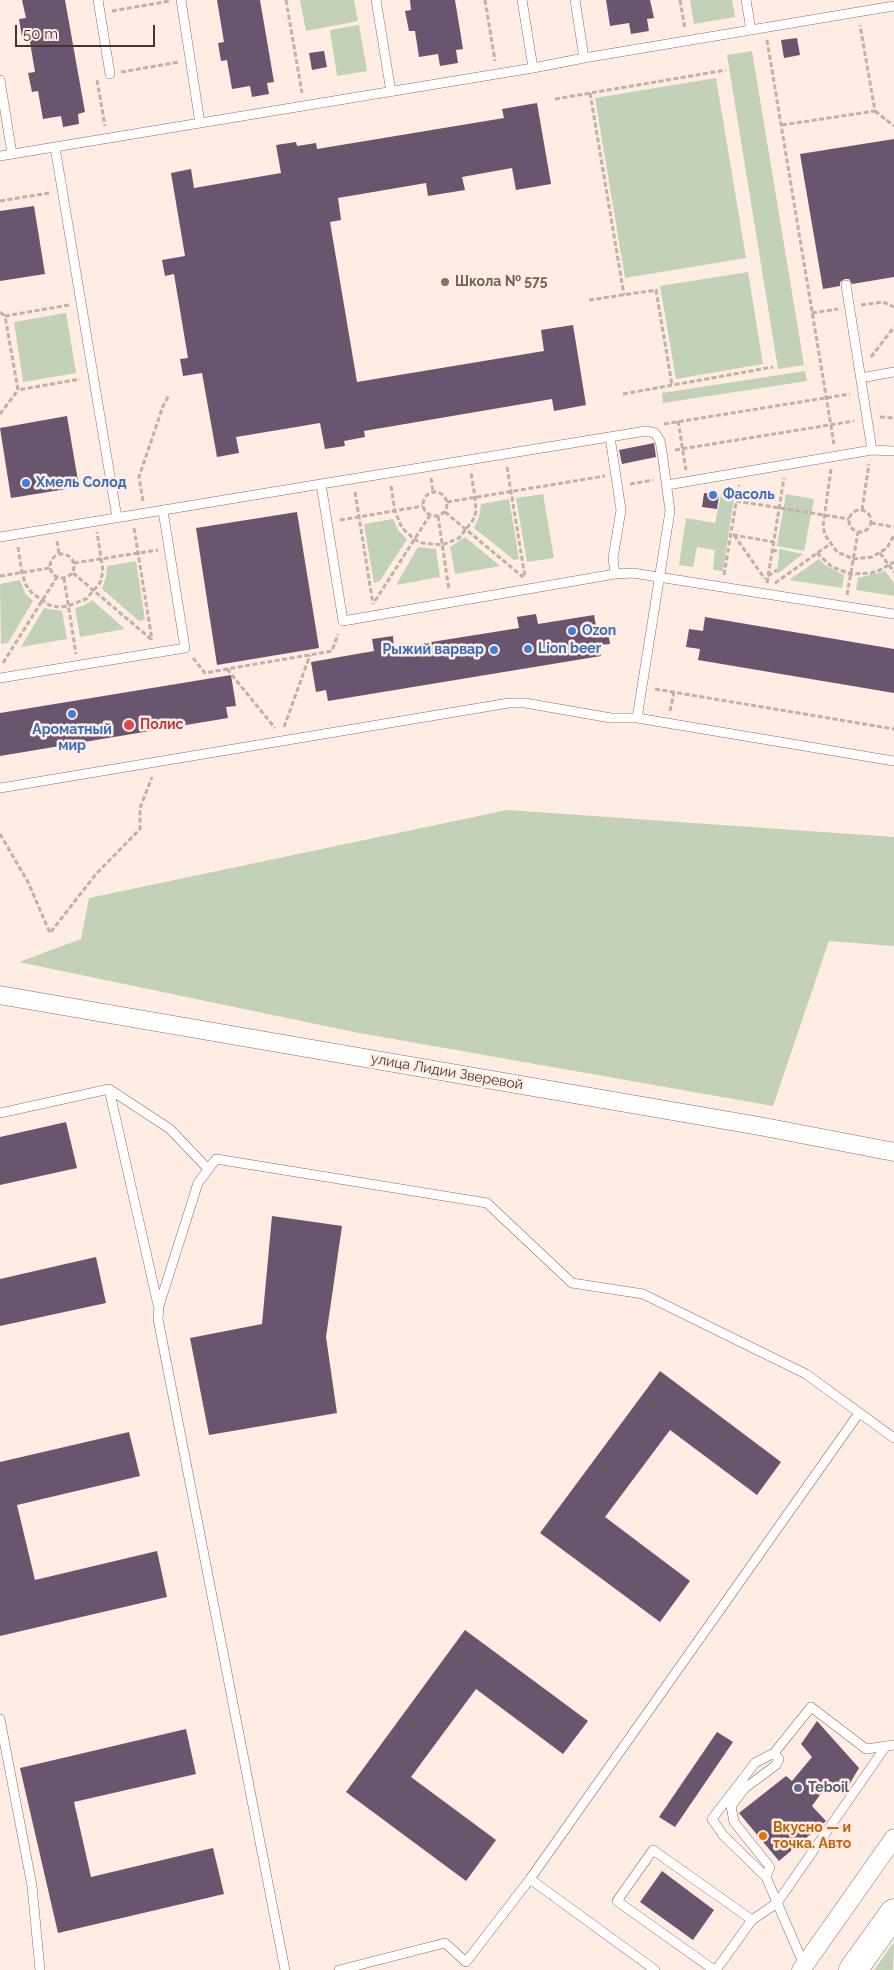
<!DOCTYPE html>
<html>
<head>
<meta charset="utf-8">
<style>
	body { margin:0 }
	#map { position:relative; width:894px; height:1970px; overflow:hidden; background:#ffece2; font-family:Raleway,sans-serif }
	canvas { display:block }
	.scale { position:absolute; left:15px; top:25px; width:140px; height:22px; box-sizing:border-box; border:2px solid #433630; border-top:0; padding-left:6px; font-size:15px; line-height:18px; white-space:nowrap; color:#433630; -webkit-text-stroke:4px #ffece2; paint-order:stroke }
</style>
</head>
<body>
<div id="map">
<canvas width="894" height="1970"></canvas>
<div class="scale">50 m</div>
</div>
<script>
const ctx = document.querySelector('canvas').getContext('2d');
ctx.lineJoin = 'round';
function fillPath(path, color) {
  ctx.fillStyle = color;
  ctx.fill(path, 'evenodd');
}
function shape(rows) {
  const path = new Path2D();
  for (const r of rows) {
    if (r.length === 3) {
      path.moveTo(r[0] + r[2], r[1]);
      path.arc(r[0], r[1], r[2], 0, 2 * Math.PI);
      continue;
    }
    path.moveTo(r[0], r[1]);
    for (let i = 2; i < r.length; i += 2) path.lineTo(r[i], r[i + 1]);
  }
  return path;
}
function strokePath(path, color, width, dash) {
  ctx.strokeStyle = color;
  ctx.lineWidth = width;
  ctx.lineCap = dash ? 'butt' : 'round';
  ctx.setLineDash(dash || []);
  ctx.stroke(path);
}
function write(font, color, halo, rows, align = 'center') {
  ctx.font = font + ' Raleway,sans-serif';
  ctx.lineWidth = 5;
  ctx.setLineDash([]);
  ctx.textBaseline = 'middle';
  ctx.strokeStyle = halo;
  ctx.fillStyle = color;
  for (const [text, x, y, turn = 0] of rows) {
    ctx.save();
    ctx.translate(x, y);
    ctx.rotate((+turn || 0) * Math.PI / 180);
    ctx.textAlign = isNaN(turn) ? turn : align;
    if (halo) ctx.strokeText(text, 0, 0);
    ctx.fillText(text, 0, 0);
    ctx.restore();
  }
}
const green = shape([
	[300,0,354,0,358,21,306,31],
	[690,0,732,0,735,17,694,24],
	[359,25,367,71,337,76,330,30],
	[752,51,804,365,778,369,727,55],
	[716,78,746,258,625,278,595,98],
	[748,272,763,364,676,379,660,286],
	[66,313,76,373,23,382,14,322],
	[805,371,807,381,663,403,662,393],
	[735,492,723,571,713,570,715,550,697,547,693,567,679,565,686,518,715,523,721,495],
	[543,494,554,558,527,562,516,498],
	[786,494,814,499,804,551,777,546],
	[509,499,519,559,514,560,474,528,479,517,481,504],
	[393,519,398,530,407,539,380,581,374,583,364,524],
	[465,537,500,566,455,574,450,547],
	[418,547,436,549,440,577,396,585],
	[780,549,803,554,777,574,777,570],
	[819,559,825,565,844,575,842,588,789,580],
	[136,561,145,620,139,621,102,589,106,577,107,566],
	[885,571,894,583,894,596,856,590,858,578],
	[20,580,25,593,33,601,8,643,1,644,0,584],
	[92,600,125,629,80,637,75,608,85,605],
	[44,608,62,611,67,639,21,647],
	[507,810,894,837,894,946,829,941,773,1106,354,1032,19,962,81,939,89,898],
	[894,1942,893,1970,874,1970]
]);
const building = shape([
	[22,0,65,0,85,112,78,114,79,124,63,127,61,116,43,119,38,91,32,92,28,73,35,72,29,36,22,37,19,19,26,18],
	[217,0,260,0,274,82,267,83,269,94,252,97,250,86,232,89,227,60,221,61,218,43,224,42],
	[410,0,455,0,463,49,456,50,458,63,440,66,438,54,419,57,415,31,409,31,405,11,411,10],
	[606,0,650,0,654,18,647,19,649,31,631,34,629,23,610,26],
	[797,38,800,55,784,58,781,40],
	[324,51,327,67,312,70,309,53],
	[537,103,551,184,516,190,512,168,462,177,465,190,428,196,426,183,338,198,341,220,330,222,357,382,544,351,541,330,573,325,586,405,554,411,552,399,364,431,365,437,344,441,345,446,325,449,320,423,236,437,239,453,217,457,202,373,183,376,180,359,188,358,174,274,165,276,162,260,185,256,171,173,191,169,194,188,281,173,276,145,296,142,297,146,316,143,317,149,504,118,502,109],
	[894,139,894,277,852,284,849,279,845,279,840,282,840,286,823,289,800,154],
	[34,206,45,274,0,281,0,211],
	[67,416,79,487,11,498,0,428],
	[654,443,656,457,622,464,619,450],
	[704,493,719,495,717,509,702,507],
	[297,512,319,648,217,665,196,528],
	[536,614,538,624,594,615,596,626,607,625,610,644,599,645,601,656,328,701,326,690,316,692,311,662,374,651,372,639,393,636,394,648,519,628,517,617],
	[705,617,894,649,894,693,698,660,700,649,686,647,689,629,703,631],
	[231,675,236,706,226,707,228,718,0,756,0,713],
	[66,1122,77,1168,0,1185,0,1137],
	[272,1216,342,1226,326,1337,337,1413,209,1435,190,1338,262,1324],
	[96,1257,106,1303,0,1326,0,1279],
	[660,1371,781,1462,757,1495,670,1430,605,1517,690,1581,660,1622,540,1533],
	[129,1432,140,1476,17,1505,35,1580,157,1551,167,1597,0,1636,0,1462],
	[465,1630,588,1721,563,1754,476,1689,411,1777,496,1840,466,1881,346,1792],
	[817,1721,859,1768,843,1795,830,1781,812,1806,826,1821,779,1861,739,1813,786,1776,792,1781,812,1757,801,1744],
	[186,1729,196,1774,74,1802,91,1877,213,1848,224,1894,58,1933,20,1768],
	[717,1732,733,1742,675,1827,659,1817],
	[662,1871,714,1910,693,1940,640,1902]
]);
const path = shape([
	[286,0,302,93],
	[485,0,495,61],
	[680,0,685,29],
	[112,11,170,1],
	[767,40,834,444],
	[121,72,179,62],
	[97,80,105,126],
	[590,93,624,295],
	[555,99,726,70],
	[875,111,894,126],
	[782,125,875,111,860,25],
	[0,201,49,193],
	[589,300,656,290,672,385],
	[69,305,5,316,18,390,80,379],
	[861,305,883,302,894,307],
	[0,312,5,316],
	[812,313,838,309],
	[871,357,894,327],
	[623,394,773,367],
	[0,414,18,390],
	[880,417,894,418],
	[678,421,686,470],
	[664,424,850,394],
	[675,450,854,421],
	[507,467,525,577],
	[831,469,823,526,825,535,837,552,853,559,872,557,887,548,894,535],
	[431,478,433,492],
	[630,484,653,480],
	[391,486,395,511,402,528,414,539,422,543,442,545,459,538,473,520,476,512,475,497,471,473],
	[435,504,12],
	[355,492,373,604],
	[143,501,139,477,163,406,169,395],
	[736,501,849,519],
	[447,502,605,476],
	[862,510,869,464],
	[860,521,11],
	[445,512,523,577],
	[438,516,449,590],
	[340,520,423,506],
	[871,523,894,527],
	[134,528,152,640],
	[733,535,774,542],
	[734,535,765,579],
	[57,541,59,554],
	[18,547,22,573,26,585,32,593,49,605,58,607,68,606,86,599,100,583,103,571,97,532],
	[772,550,780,552],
	[817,553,832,567,851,574,871,573,880,570,894,562],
	[880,553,894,572],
	[62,566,12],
	[74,563,158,550],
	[73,573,152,640],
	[724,575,739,485],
	[0,576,50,568],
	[768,576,777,570],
	[64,578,76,654],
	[767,583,784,478],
	[775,583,830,544],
	[847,595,858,532],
	[375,601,430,515],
	[193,658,205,673,227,669,332,651,338,634],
	[3,663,57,577],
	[227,669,275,728],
	[655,689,894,729],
	[670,711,674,692],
	[284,727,310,655],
	[0,834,28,882,50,933,96,874,140,829,140,808,152,777]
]);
const lane = shape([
	[98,0,110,74],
	[181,0,200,123],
	[376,0,391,92],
	[522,0,533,68],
	[575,0,584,58,894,6],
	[746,0,751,30],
	[0,80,12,154],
	[55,147,117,518],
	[0,156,533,68,584,58],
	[846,285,872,450,894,451],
	[861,378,894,372],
	[610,437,621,510,613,558,615,574],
	[321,484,646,431,655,433,660,441,662,452,670,511,637,718],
	[667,485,872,450],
	[0,537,321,484,343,621,615,574,633,573,894,614],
	[0,678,185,648,163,511],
	[0,788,509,703,525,703,611,718,637,718,894,761],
	[0,1113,109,1089],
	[158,1305,109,1089,170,1129,208,1169],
	[0,1719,32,1886,40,1970],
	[766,1877,770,1867,734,1822,731,1806,745,1788,776,1765,779,1759,774,1753],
	[530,1879,655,1970],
	[804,1965,766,1877,723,1835,712,1819,755,1763,774,1753,811,1707,866,1749,894,1745],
	[285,1970,158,1319,159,1306,198,1183,216,1159,487,1203,572,1283,643,1294,806,1374,894,1438],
	[339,1970,445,1943,466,1962,530,1879,859,1413],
	[714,1970,617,1901,653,1850,752,1920],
	[716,1970,752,1920,777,1903,886,1746]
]);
const street = shape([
	[0,995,759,1126,894,1152],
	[801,1970,894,1838]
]);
const primary = shape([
	[853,1970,894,1913]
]);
const markers = [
	[445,282,5,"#8d6e63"],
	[26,483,5,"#3f7fe0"],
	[713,495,5,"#3f7fe0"],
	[572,631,5,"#3f7fe0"],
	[528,649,5,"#3f7fe0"],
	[494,650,5,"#3f7fe0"],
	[72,714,5,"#3f7fe0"],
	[129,725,6,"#e0444e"],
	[798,1788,5,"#5c6f8a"],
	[763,1836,5,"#e8710a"]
];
const educationNames = [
	["Школа № 575",455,282]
];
const shopNames = [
	["Хмель Солод",36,483],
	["Фасоль",723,495],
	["Ozon",582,631],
	["Lion beer",538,649],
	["Рыжий варвар",484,650,"right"],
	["Ароматный",72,730,"center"],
	["мир",72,746,"center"]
];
const healthNames = [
	["Полис",140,725]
];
const streetNames = [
	["улица Лидии Зверевой",447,1072,10]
];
const serviceNames = [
	["Teboil",808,1788]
];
const foodNames = [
	["Вкусно — и",773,1828],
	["точка. Авто",773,1844]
];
fillPath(green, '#c3d1b7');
fillPath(building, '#69556e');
strokePath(lane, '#8a6f60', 10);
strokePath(street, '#8a6f60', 19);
strokePath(primary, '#8a6f60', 29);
strokePath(path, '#c1b0a8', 3, [5, 2.5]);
strokePath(lane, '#fff', 9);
strokePath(street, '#fff', 18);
strokePath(primary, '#fff', 28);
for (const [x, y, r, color] of markers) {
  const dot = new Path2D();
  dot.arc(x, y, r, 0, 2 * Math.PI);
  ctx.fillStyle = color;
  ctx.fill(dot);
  strokePath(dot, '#ffece2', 2);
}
write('bold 14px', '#785e54', '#ffece2', educationNames, 'left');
write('bold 14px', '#366cbe', '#ffece2', shopNames, 'left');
write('bold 14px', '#be3a42', '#ffece2', healthNames, 'left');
write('14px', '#433630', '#ffece2', streetNames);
write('bold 14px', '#4e5e75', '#ffece2', serviceNames, 'left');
write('bold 14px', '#c56008', '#ffece2', foodNames, 'left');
</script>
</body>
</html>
